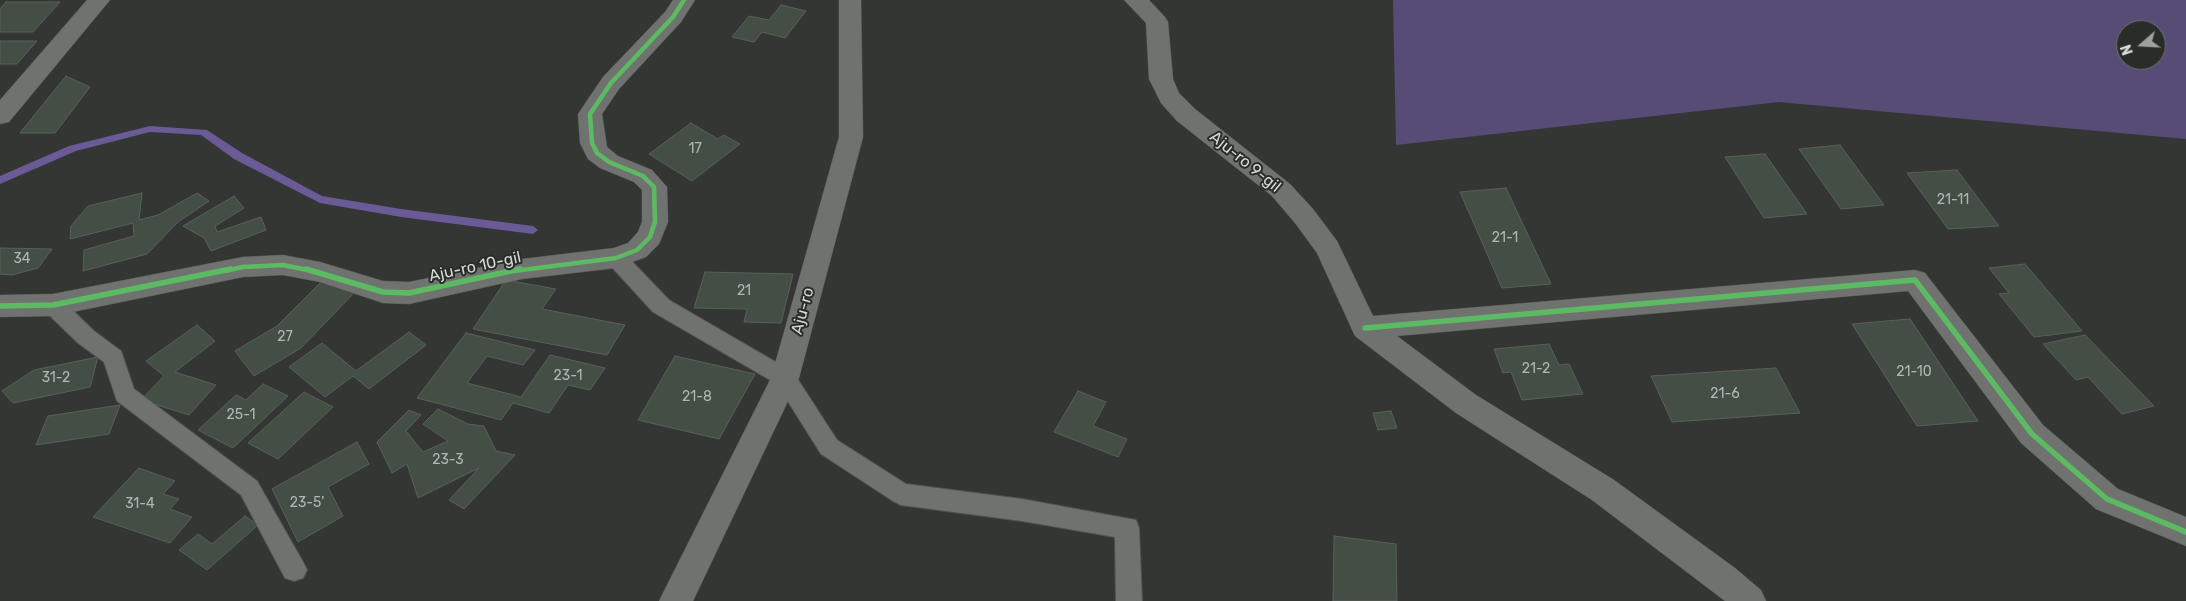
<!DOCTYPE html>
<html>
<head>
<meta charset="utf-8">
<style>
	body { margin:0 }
	#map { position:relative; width:2186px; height:601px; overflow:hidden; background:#343634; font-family:Rubik,sans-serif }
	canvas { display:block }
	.north { position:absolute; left:2116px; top:20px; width:50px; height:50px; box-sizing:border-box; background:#292d29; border:1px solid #6e726e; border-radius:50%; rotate:251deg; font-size:14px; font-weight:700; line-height:20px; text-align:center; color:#d6d9d6 }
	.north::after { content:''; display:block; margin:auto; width:18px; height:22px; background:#9da09d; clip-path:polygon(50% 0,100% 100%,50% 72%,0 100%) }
</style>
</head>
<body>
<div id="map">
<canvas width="2186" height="601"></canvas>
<div class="north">N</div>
</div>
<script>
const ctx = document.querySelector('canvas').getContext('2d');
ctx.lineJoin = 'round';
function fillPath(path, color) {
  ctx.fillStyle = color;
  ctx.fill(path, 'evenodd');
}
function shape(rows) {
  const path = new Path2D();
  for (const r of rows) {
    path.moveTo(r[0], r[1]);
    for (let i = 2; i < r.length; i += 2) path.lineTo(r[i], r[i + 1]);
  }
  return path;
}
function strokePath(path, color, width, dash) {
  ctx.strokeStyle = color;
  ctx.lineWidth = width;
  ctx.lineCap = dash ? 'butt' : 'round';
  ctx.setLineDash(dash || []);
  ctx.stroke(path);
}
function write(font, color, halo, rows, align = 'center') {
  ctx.font = font + ' Rubik,sans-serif';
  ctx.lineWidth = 4;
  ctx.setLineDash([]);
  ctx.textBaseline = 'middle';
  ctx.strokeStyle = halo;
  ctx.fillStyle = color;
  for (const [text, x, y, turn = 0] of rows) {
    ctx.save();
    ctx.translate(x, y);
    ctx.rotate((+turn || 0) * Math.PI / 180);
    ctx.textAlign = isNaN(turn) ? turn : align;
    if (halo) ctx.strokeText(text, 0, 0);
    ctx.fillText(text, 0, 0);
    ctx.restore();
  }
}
const green = shape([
	[1393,0,2186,0,2186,139,1779,102,1396,145],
	[2126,30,2156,30,2156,60,2126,60]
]);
const stream = shape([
	[150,126,207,130,242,153,322,196,401,209,533,226,538,230,533,234,401,217,320,203,234,159,201,135,150,132,76,151,0,184,0,176,69,146,150,126]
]);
const building = shape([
	[6,2,60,2,33,32,0,32,0,9,6,2],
	[781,5,806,11,785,38,762,32,754,42,732,37,749,16,769,20,781,5],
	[0,41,37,41,17,64,0,64,0,41],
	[66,76,90,87,55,133,20,133,66,76],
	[691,123,718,139,724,135,740,144,692,181,649,154,691,123],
	[1840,145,1884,205,1841,209,1799,149,1840,145],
	[1765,154,1807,214,1764,218,1725,157,1765,154],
	[1957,170,1999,226,1948,229,1907,173,1957,170],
	[1506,188,1551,284,1502,288,1460,192,1506,188],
	[142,193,139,220,158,215,197,193,209,201,178,222,147,254,83,271,84,250,134,236,133,223,70,239,71,226,88,206,142,193],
	[234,196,244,208,215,226,217,232,261,217,266,230,211,251,204,238,183,226,234,196],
	[0,248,52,249,38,268,12,275,0,274,0,248],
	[2025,264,2082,331,2034,337,1999,294,2009,293,1989,268,2025,264],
	[705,272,793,274,781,323,744,322,747,309,694,308,705,272],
	[506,280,556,289,542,309,625,325,607,355,473,329,506,280],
	[322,281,355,292,301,348,254,376,235,351,277,326,322,281],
	[1910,319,1978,421,1917,426,1852,324,1910,319],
	[197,325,215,341,175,372,216,385,189,415,141,400,164,376,146,361,197,325],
	[409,332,426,345,369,389,353,376,325,397,289,367,322,343,356,371,409,332],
	[466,333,535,350,523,365,487,356,467,383,521,397,550,355,605,368,590,390,568,385,549,413,513,403,501,420,417,398,466,333],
	[2085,335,2154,406,2122,414,2088,377,2076,380,2043,344,2085,335],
	[1549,344,1559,365,1569,364,1583,394,1522,400,1511,372,1503,373,1494,349,1549,344],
	[675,356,755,374,719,439,638,420,675,356],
	[98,357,90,387,13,403,2,391,34,370,98,357],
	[1776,368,1800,413,1672,422,1651,376,1776,368],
	[263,384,288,396,233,448,198,430,236,395,246,400,263,384],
	[1078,391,1106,402,1093,426,1127,439,1118,457,1054,432,1078,391],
	[304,392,333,407,278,459,248,443,304,392],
	[120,405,109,434,36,445,48,416,120,405],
	[438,409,468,424,484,426,496,451,515,455,464,509,449,500,479,468,418,498,407,464,392,473,377,442,409,410,421,415,406,431,423,452,448,441,423,424,438,409],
	[1391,411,1397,428,1378,430,1373,413,1391,411],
	[357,442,369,464,328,487,343,516,298,542,272,489,357,442],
	[139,468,175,481,163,494,179,499,170,509,192,517,170,543,93,517,139,468],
	[245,516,258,525,207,570,179,550,198,534,212,544,245,516],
	[1334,536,1396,544,1397,601,1333,601,1334,536]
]);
const lane = shape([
	[616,250,623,252,669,300,793,372,837,440,906,484,1022,499,1136,520,1139,528,1142,601,1116,601,1115,537,1022,521,901,505,893,501,821,454,777,384,653,312,609,264,606,258,609,252,616,250],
	[53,297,61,299,94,331,121,351,134,389,257,481,303,562,307,570,303,578,294,581,285,578,241,495,117,401,104,362,78,343,45,311,42,305,45,299,53,297]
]);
const street = shape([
	[87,0,110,0,9,122,0,124,0,100,87,0],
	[673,0,695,0,681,22,619,89,602,114,607,147,618,156,652,170,667,187,668,222,659,244,646,257,616,268,522,279,409,304,383,303,320,282,283,275,243,277,53,316,0,317,0,295,53,294,243,257,283,255,320,262,383,281,409,282,522,259,614,248,628,243,638,232,642,222,642,190,634,182,600,168,588,159,580,143,578,114,603,77,665,12,673,0],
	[1124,0,1149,0,1165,17,1168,22,1173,79,1179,93,1195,109,1290,184,1313,209,1337,241,1373,316,1915,270,1925,273,2043,425,2118,489,2186,517,2186,546,2096,509,2021,443,1908,291,1397,336,1476,395,1614,480,1735,568,1761,590,1766,601,1725,601,1592,500,1456,413,1355,336,1317,253,1295,223,1272,196,1177,121,1161,103,1149,79,1146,23,1124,0]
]);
const secondary = shape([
	[839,0,861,0,863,137,799,378,693,601,659,601,771,378,839,137,839,0]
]);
const cyclewayFar1 = shape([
	[225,271,243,267,283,265,313,271],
	[514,271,616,258,637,250,650,237,655,222,654,187,643,176,609,162,597,153,592,143,590,114,611,83,673,17,684,0]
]);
const cycleway = shape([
	[306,269,383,292,409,293,520,269],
	[0,306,53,305,231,269],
	[1365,328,1915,280,2032,434,2107,499,2186,532]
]);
const numberNames = [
	["17",695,149],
	["21-11",1953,200],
	["21-1",1505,238],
	["34",22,259],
	["21",744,291],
	["27",285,337],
	["21-2",1536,369],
	["21-10",1914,372],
	["23-1",568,376],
	["31-2",56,378],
	["21-6",1725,394],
	["21-8",697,397],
	["25-1",241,415],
	["23-3",448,460],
	["23-5'",307,503],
	["31-4",140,504]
];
const streetNames = [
	["Aju-ro 9-gil",1245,162,39],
	["Aju-ro 10-gil",475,267,-12],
	["Aju-ro",803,311,-75]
];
fillPath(green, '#574c76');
fillPath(stream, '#6a5a95');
fillPath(building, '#434f45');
strokePath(building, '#5c5e5c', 1);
strokePath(lane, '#515351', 2);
strokePath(street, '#515351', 1);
strokePath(secondary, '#515351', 1);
fillPath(lane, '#707270');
fillPath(street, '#707270');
fillPath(secondary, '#707270');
strokePath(cyclewayFar1, '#5cba63', 4.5);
strokePath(cycleway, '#5cba63', 5.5);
write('14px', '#b1b6b2', null, numberNames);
write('16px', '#d6d9d6', '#292d29', streetNames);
</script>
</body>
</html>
